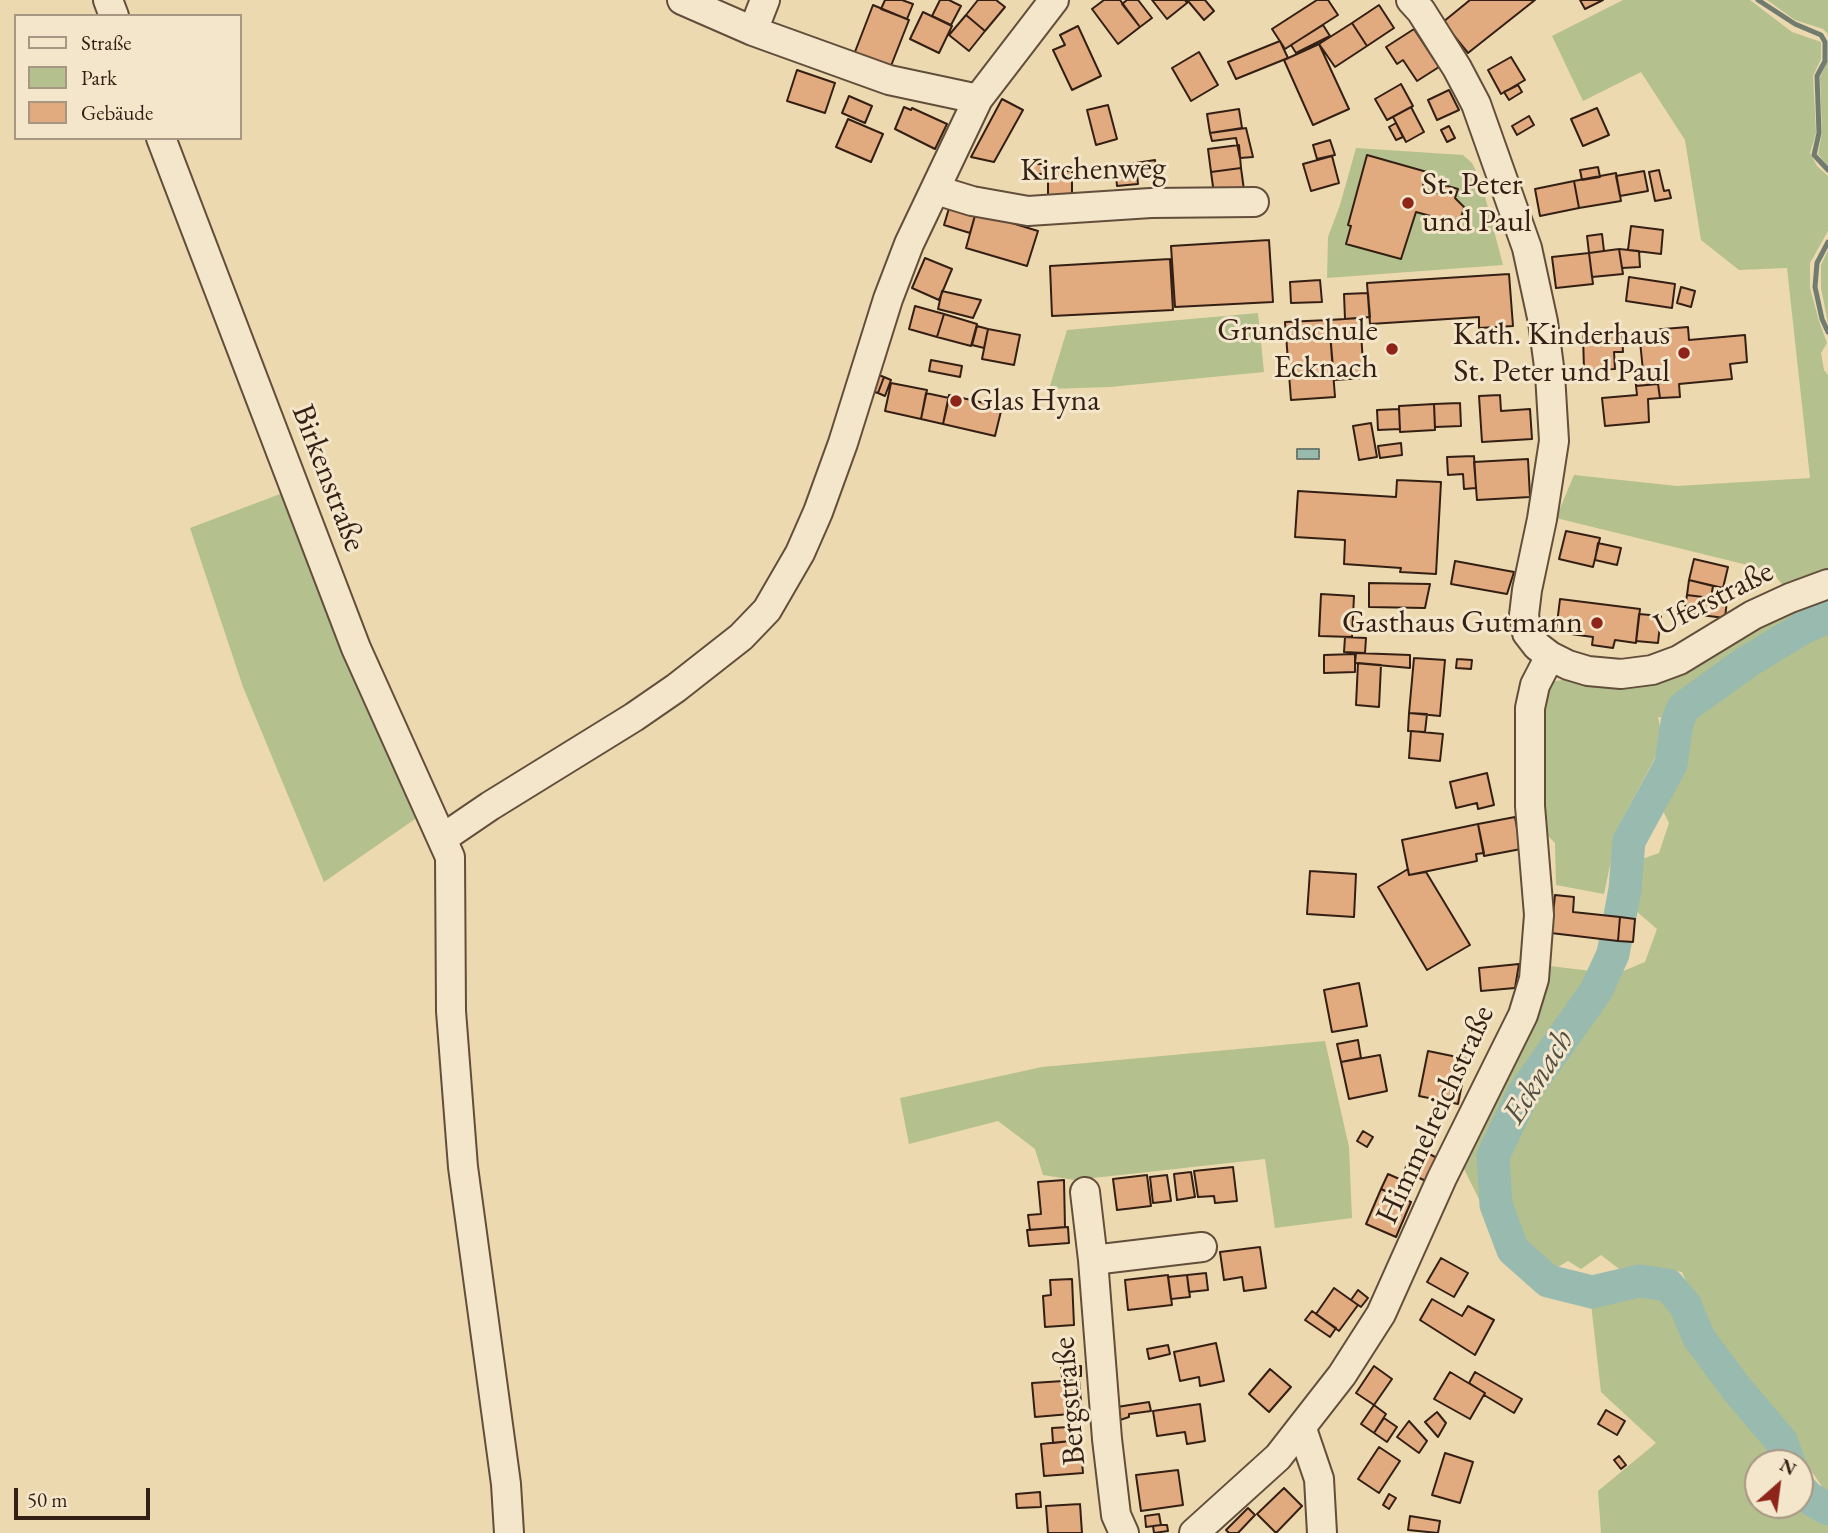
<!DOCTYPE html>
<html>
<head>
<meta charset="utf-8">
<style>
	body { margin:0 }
	#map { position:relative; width:1828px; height:1533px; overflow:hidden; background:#edd9af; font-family:"EB Garamond",serif }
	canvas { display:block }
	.legend { position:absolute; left:14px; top:14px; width:228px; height:126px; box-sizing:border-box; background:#f3e6cb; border:2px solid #a79682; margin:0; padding:9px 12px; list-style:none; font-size:21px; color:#341f14 }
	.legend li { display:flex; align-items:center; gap:14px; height:35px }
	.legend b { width:35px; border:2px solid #a79682 }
	.north { position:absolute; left:1744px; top:1449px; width:70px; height:70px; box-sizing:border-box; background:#f3e6cb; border:2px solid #a79682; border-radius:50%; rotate:28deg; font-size:19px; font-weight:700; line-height:28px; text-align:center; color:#341f14 }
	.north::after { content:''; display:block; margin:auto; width:24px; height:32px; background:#8f2418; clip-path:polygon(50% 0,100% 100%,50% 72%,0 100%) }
	.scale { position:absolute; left:14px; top:1488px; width:136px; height:32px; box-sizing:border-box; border:4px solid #341f14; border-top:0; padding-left:9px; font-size:21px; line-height:24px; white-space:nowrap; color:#341f14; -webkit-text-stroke:5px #f3e6cb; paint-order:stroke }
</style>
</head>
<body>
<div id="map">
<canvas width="1828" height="1533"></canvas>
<ul class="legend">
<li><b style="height:9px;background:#f3e6cb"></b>Straße</li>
<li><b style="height:19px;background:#b4c08e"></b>Park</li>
<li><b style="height:19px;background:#e1aa7f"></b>Gebäude</li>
</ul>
<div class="north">N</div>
<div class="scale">50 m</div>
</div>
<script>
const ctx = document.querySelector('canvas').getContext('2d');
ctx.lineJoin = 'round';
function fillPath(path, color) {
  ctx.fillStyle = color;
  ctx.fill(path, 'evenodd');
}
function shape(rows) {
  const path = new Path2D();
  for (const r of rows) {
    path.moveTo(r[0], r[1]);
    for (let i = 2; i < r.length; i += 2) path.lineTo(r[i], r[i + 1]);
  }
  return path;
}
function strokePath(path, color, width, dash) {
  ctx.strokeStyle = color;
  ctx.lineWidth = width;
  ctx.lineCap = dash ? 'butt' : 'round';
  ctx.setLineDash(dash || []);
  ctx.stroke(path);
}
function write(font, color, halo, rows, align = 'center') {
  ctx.font = font + ' "EB Garamond",serif';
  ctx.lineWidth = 6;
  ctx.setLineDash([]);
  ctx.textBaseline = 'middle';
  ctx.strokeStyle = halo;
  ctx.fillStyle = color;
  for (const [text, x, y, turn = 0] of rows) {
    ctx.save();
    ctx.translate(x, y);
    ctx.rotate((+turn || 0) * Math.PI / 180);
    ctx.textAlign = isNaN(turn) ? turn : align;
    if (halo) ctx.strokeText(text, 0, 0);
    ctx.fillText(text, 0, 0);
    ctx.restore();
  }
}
const green = shape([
	[1623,0,1750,0,1792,32,1821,42,1821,59,1813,76,1816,133,1810,153,1817,166,1828,176,1828,231,1810,263,1810,288,1819,321,1827,343,1821,353,1824,370,1828,375,1828,571,1783,586,1772,571,1556,518,1574,475,1677,486,1810,478,1787,268,1739,270,1701,240,1685,140,1641,72,1583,101,1552,36],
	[1767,0,1828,0,1828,34,1823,29,1795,20],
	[1828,60,1828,167,1818,154,1822,133,1820,77],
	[1356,148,1463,155,1472,163,1476,171,1472,173,1477,186,1482,185,1503,265,1327,278,1328,237,1340,205],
	[1828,250,1828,323,1821,288,1821,265],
	[1258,313,1264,372,1110,387,1049,389,1067,330],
	[288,491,421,815,324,882,243,687,190,528],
	[1828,596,1828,1494,1827,1494,1780,1424,1743,1380,1706,1326,1682,1272,1639,1266,1623,1272,1601,1255,1581,1269,1568,1261,1553,1270,1522,1278,1507,1255,1464,1169,1512,1065,1550,966,1616,974,1645,962,1657,929,1636,911,1639,860,1659,853,1669,823,1662,809,1655,811,1681,765,1681,720,1658,717,1662,736,1657,754,1618,827,1604,894,1556,885,1555,843,1543,831,1537,748,1545,690,1555,681,1571,679,1617,687,1653,684,1685,668,1759,623],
	[1325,1041,1349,1147,1352,1218,1275,1228,1265,1159,1075,1180,1043,1175,1035,1149,998,1121,909,1144,900,1098,1042,1067],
	[1639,1292,1661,1301,1677,1318,1691,1349,1772,1449,1777,1463,1758,1463,1758,1505,1797,1505,1828,1524,1828,1533,1601,1533,1598,1491,1656,1443,1601,1392,1591,1304]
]);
const water = shape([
	[1297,449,1319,449,1319,459,1297,459,1297,449]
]);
const stream = shape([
	[1758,0,1795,24,1821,35,1825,42,1825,61,1817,76,1819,133,1814,155,1828,170],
	[1828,242,1817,263,1815,287,1822,319,1828,332]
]);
const river = shape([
	[1789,1463,1781,1441,1736,1388,1699,1338,1685,1305,1668,1285,1639,1281,1592,1292,1548,1281,1513,1250,1496,1205,1493,1156,1523,1094,1596,991,1613,954,1625,889,1629,841,1671,764,1677,723,1683,708,1747,662,1803,628,1828,617],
	[1800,1489,1809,1498,1828,1509]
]);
const building = shape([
	[885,0,902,0,913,4,907,19,881,9,885,0],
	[940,0,949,0,961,6,951,25,932,16,940,0],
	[978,0,996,0,1005,7,985,31,966,15,978,0],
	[1104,0,1120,0,1140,27,1118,44,1092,9,1104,0],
	[1127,0,1138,0,1152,18,1140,27,1122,4,1127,0],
	[1152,0,1185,0,1187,3,1167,19,1152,0],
	[1185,0,1205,0,1214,11,1204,20,1188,1,1187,3,1185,0],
	[1317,0,1328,0,1338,15,1285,49,1272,29,1317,0],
	[1470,0,1535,0,1468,53,1443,22,1470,0],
	[1580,0,1603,0,1585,9,1580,0],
	[873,5,909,20,889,71,853,57,873,5],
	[1379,5,1394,28,1367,46,1352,23,1379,5],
	[923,12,952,26,939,53,910,39,923,12],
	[966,15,985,31,969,51,949,35,966,15],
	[1352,23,1367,46,1335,67,1319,44,1352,23],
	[1323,25,1330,36,1296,53,1291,45,1323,25],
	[1078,26,1101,76,1072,90,1053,50,1065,45,1060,35,1078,26],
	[1414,29,1439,67,1417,81,1403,60,1397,64,1386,47,1414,29],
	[1280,41,1288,58,1236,79,1228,62,1280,41],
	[1319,44,1349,109,1313,125,1284,60,1319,44],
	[1199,52,1218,85,1191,101,1172,68,1199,52],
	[1511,57,1525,80,1501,94,1488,70,1511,57],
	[797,70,835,83,825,113,787,101,797,70],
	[1401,84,1413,106,1387,120,1375,99,1401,84],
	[1518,85,1522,92,1509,100,1504,92,1518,85],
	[1449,90,1459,110,1437,120,1428,100,1449,90],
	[849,96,872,106,865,123,842,113,849,96],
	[1002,99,1023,110,994,162,971,157,1002,99],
	[1108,105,1117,139,1096,145,1087,110,1108,105],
	[904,107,911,110,912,108,947,124,935,149,895,129,904,107],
	[1411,107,1424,132,1406,142,1393,117,1411,107],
	[1597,108,1609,135,1583,146,1571,119,1597,108],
	[1239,109,1242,128,1210,133,1207,114,1239,109],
	[1529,116,1534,125,1517,135,1512,126,1529,116],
	[848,119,883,134,871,162,836,147,848,119],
	[1396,123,1403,137,1396,140,1389,127,1396,123],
	[1449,126,1455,138,1447,142,1441,130,1449,126],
	[1246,128,1253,157,1240,158,1236,138,1212,141,1210,133,1246,128],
	[1330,140,1335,155,1317,159,1313,145,1330,140],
	[1239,145,1241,168,1211,172,1208,149,1239,145],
	[1367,155,1427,172,1422,189,1441,194,1444,185,1458,189,1455,198,1464,207,1461,218,1452,222,1416,212,1401,259,1346,244,1351,226,1348,225,1367,155],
	[1332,156,1339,183,1311,191,1303,164,1332,156],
	[1155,160,1156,171,1137,174,1136,163,1155,160],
	[1136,163,1138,184,1117,186,1115,165,1136,163],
	[1026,164,1043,164,1043,174,1026,174,1026,164],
	[1598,167,1600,177,1582,180,1580,170,1598,167],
	[1241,168,1244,190,1214,194,1211,172,1241,168],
	[1659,170,1664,191,1669,190,1671,198,1655,201,1649,172,1659,170],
	[1048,171,1072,171,1072,196,1048,196,1048,171],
	[1644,171,1648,191,1620,196,1616,176,1644,171],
	[1616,173,1621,201,1579,208,1574,181,1616,173],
	[1574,181,1579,208,1540,216,1535,189,1574,181],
	[950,205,976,212,970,233,944,225,950,205],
	[976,212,1038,231,1027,266,966,248,976,212],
	[1631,226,1663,230,1661,254,1628,250,1631,226],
	[1602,234,1604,251,1589,253,1587,236,1602,234],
	[1269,240,1273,302,1175,307,1171,246,1269,240],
	[1619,249,1623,274,1592,277,1589,253,1619,249],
	[1619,249,1639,251,1640,267,1622,268,1619,249],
	[1589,253,1593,284,1556,288,1552,257,1589,253],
	[925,258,952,269,939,300,912,288,925,258],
	[1170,259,1173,310,1052,316,1050,266,1170,259],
	[1509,274,1513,326,1479,328,1479,317,1370,324,1367,283,1509,274],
	[1629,277,1675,284,1672,308,1626,301,1629,277],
	[1320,280,1322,302,1291,303,1290,282,1320,280],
	[1681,287,1695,291,1691,307,1677,303,1681,287],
	[942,291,981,300,973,318,938,309,942,291],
	[1368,293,1370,317,1345,319,1344,294,1368,293],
	[915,306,944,314,937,337,909,329,915,306],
	[944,314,977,324,971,346,937,337,944,314],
	[1360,318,1364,378,1334,380,1329,320,1360,318],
	[1329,320,1335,397,1291,400,1285,322,1329,320],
	[977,326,988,329,984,348,972,345,977,326],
	[1688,327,1689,340,1745,335,1747,362,1730,364,1732,379,1679,384,1680,397,1660,398,1658,384,1636,386,1635,371,1643,371,1639,331,1688,327],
	[988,329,1020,335,1014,365,982,359,988,329],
	[1622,333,1623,352,1614,352,1615,369,1584,370,1583,335,1622,333],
	[931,360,962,366,960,377,929,371,931,360],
	[876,374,884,377,878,393,871,391,876,374],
	[884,377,891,380,885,396,878,393,884,377],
	[891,383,927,390,921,419,885,411,891,383],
	[1658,384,1660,398,1648,399,1649,422,1605,426,1602,398,1637,395,1636,386,1658,384],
	[926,393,949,398,943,424,921,419,926,393],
	[949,395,1002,407,995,436,943,424,949,395],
	[1500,395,1501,411,1530,409,1532,439,1482,442,1479,396,1500,395],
	[1460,403,1461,426,1435,427,1434,404,1460,403],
	[1434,404,1435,430,1400,432,1399,406,1434,404],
	[1399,409,1400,429,1378,430,1377,410,1399,409],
	[1371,423,1377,457,1359,460,1353,426,1371,423],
	[1401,443,1402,455,1380,458,1378,446,1401,443],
	[1474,456,1476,488,1464,489,1463,474,1448,475,1447,457,1474,456],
	[1528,459,1530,497,1477,500,1474,462,1528,459],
	[1397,480,1441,482,1436,574,1400,572,1401,568,1344,564,1345,540,1295,537,1298,491,1396,497,1397,480],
	[1566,531,1600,538,1593,567,1559,559,1566,531],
	[1598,543,1621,548,1617,565,1595,560,1598,543],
	[1694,559,1728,567,1723,588,1689,580,1694,559],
	[1455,561,1514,572,1507,594,1451,584,1455,561],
	[1689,580,1713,586,1711,598,1687,595,1689,580],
	[1369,583,1430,584,1425,608,1369,607,1369,583],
	[1321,594,1354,596,1352,637,1319,636,1321,594],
	[1687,595,1727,600,1725,618,1684,613,1687,595],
	[1560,599,1640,609,1636,643,1615,640,1613,648,1592,645,1593,637,1556,632,1560,599],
	[1639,614,1661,616,1658,643,1636,641,1639,614],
	[1345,637,1366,638,1365,653,1344,652,1345,637],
	[1356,653,1410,655,1410,668,1355,663,1356,653],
	[1355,654,1355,672,1324,673,1324,655,1355,654],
	[1414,658,1445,660,1440,716,1409,713,1414,658],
	[1457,659,1472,660,1471,669,1456,668,1457,659],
	[1358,663,1381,665,1379,707,1356,705,1358,663],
	[1409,713,1427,714,1425,732,1408,731,1409,713],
	[1411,731,1443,734,1440,761,1409,758,1411,731],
	[1487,773,1494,805,1478,809,1477,803,1456,808,1450,782,1487,773],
	[1515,817,1521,849,1484,856,1478,824,1515,817],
	[1478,824,1484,853,1476,854,1477,861,1409,875,1402,840,1478,824],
	[1408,869,1409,875,1426,872,1470,945,1427,970,1378,887,1408,869],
	[1310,871,1356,874,1354,917,1307,914,1310,871],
	[1555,895,1574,897,1573,912,1620,917,1618,941,1551,933,1555,895],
	[1620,917,1635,919,1633,942,1618,941,1620,917],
	[1519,964,1515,988,1481,991,1479,968,1519,964],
	[1359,983,1367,1026,1332,1032,1324,990,1359,983],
	[1358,1040,1361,1058,1341,1062,1337,1044,1358,1040],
	[1428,1051,1467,1059,1458,1104,1419,1096,1428,1051],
	[1380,1055,1387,1091,1349,1099,1341,1062,1380,1055],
	[1363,1131,1373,1137,1367,1147,1357,1141,1363,1131],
	[1416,1147,1437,1158,1426,1181,1404,1171,1416,1147],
	[1233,1167,1237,1201,1215,1203,1214,1196,1198,1197,1194,1171,1233,1167],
	[1191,1172,1195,1197,1177,1200,1174,1174,1191,1172],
	[1388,1174,1411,1184,1404,1199,1381,1189,1388,1174],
	[1147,1175,1151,1206,1117,1210,1113,1179,1147,1175],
	[1167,1175,1171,1201,1153,1203,1150,1177,1167,1175],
	[1064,1180,1065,1227,1030,1230,1028,1215,1041,1214,1038,1182,1064,1180],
	[1381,1189,1411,1202,1396,1237,1366,1224,1381,1189],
	[1068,1227,1069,1243,1029,1246,1027,1230,1068,1227],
	[1260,1247,1266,1288,1244,1291,1242,1277,1224,1280,1220,1252,1260,1247],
	[1441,1258,1468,1273,1454,1297,1427,1282,1441,1258],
	[1206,1273,1208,1290,1189,1292,1187,1275,1206,1273],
	[1168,1275,1172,1305,1128,1310,1125,1280,1168,1275],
	[1187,1275,1190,1297,1171,1299,1168,1277,1187,1275],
	[1072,1279,1074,1325,1045,1327,1043,1296,1051,1295,1050,1280,1072,1279],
	[1334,1288,1358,1305,1339,1331,1316,1314,1334,1288],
	[1358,1290,1368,1298,1361,1307,1351,1300,1358,1290],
	[1432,1299,1462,1316,1468,1306,1494,1320,1475,1355,1420,1320,1432,1299],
	[1312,1311,1336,1328,1330,1337,1305,1320,1312,1311],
	[1216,1343,1224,1381,1200,1386,1199,1377,1180,1381,1174,1352,1216,1343],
	[1168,1345,1170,1354,1149,1359,1147,1349,1168,1345],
	[1081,1366,1081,1376,1062,1377,1061,1368,1081,1366],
	[1374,1366,1392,1379,1374,1405,1356,1393,1374,1366],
	[1270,1369,1291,1387,1269,1412,1249,1394,1270,1369],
	[1450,1372,1485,1393,1470,1419,1434,1399,1450,1372],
	[1475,1372,1522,1399,1514,1413,1484,1395,1485,1393,1469,1383,1475,1372],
	[1079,1380,1082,1413,1035,1417,1032,1383,1079,1380],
	[1149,1402,1151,1411,1129,1414,1129,1417,1120,1420,1117,1407,1149,1402],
	[1200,1404,1205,1441,1187,1444,1185,1432,1157,1436,1153,1411,1200,1404],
	[1374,1405,1386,1414,1374,1433,1361,1424,1374,1405],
	[1606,1410,1625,1421,1617,1435,1598,1424,1606,1410],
	[1437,1412,1446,1423,1438,1437,1425,1422,1437,1412],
	[1384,1418,1397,1427,1387,1442,1374,1433,1384,1418],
	[1409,1421,1427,1441,1419,1453,1397,1437,1409,1421],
	[1069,1427,1071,1441,1053,1443,1052,1428,1069,1427],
	[1080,1440,1083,1473,1044,1476,1041,1444,1080,1440],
	[1379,1447,1400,1461,1379,1493,1358,1479,1379,1447],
	[1445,1453,1473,1462,1460,1503,1432,1495,1445,1453],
	[1619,1456,1626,1465,1621,1469,1614,1460,1619,1456],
	[1178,1470,1183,1505,1141,1511,1136,1475,1178,1470],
	[1284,1488,1302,1506,1276,1533,1257,1514,1284,1488],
	[1040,1492,1041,1507,1017,1508,1016,1494,1040,1492],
	[1389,1494,1396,1498,1389,1509,1383,1505,1389,1494],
	[1080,1504,1082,1533,1048,1533,1046,1506,1080,1504],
	[1248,1508,1255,1515,1238,1533,1229,1533,1226,1530,1248,1508],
	[1159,1514,1161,1525,1146,1527,1145,1516,1159,1514],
	[1410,1516,1440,1521,1438,1533,1408,1530,1410,1516],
	[1161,1525,1167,1525,1168,1531,1154,1533,1153,1526,1161,1525]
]);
const minor = shape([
	[108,0,114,16],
	[682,0,753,31,889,80,978,99],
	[1411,0,1421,11,1457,68,1476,104,1527,248,1543,322,1550,374,1554,441,1542,519,1527,590,1524,615,1527,633,1537,646,1550,656,1568,665,1588,671,1621,674,1652,670,1679,660,1753,615,1790,598,1828,584],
	[753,31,765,0],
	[161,138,356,648,450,857,451,1011,463,1167,506,1484,509,1533],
	[936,190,972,201,1028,211,1151,203,1254,202],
	[443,838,490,806,634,717,676,688,741,637,767,610,800,553,818,512,843,443,888,299,909,244,978,99,1054,0],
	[1085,1192,1093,1260,1107,1439,1116,1515,1124,1533],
	[1093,1260,1202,1247],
	[1302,1429,1319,1479,1322,1533],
	[1194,1533,1278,1457,1342,1375,1381,1314,1442,1178,1523,1015,1534,979,1539,915,1530,806,1530,708,1535,685,1550,656]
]);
const markers = [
	[1408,203,7,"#8f2418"],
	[1392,349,7,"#8f2418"],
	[1684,353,7,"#8f2418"],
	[956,401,7,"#8f2418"],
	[1597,623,7,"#8f2418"]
];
const streetNames = [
	["Kirchenweg",1093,170,-1],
	["Birkenstraße",328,478,69],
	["Uferstraße",1714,599,-27],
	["Himmelreichstraße",1436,1115,-65],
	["Bergstraße",1070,1401,-95]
];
const poiNames = [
	["St. Peter",1422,185,"left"],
	["und Paul",1422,222,"left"],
	["Grundschule",1378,331],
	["Ecknach",1378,368],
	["Kath. Kinderhaus",1670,335],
	["St. Peter und Paul",1670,372],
	["Glas Hyna",970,401,"left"],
	["Gasthaus Gutmann",1583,623]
];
const waterNames = [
	["Ecknach",1539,1077,-58]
];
fillPath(green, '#b4c08e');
fillPath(water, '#99baaf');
strokePath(water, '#717c71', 2);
strokePath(stream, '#717c71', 5);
strokePath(river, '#99baaf', 33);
fillPath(building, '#e1aa7f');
strokePath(building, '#341f14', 2);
strokePath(minor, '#624e3b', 32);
strokePath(minor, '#f3e6cb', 28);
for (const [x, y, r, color] of markers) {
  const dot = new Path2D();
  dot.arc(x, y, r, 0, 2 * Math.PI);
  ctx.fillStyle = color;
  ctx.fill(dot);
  strokePath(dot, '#f3e6cb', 2.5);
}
write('32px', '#341f14', '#f3e6cb', streetNames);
write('32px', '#341f14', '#f3e6cb', poiNames, 'right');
write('italic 33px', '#524e42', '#f3e6cb', waterNames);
</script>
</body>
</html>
